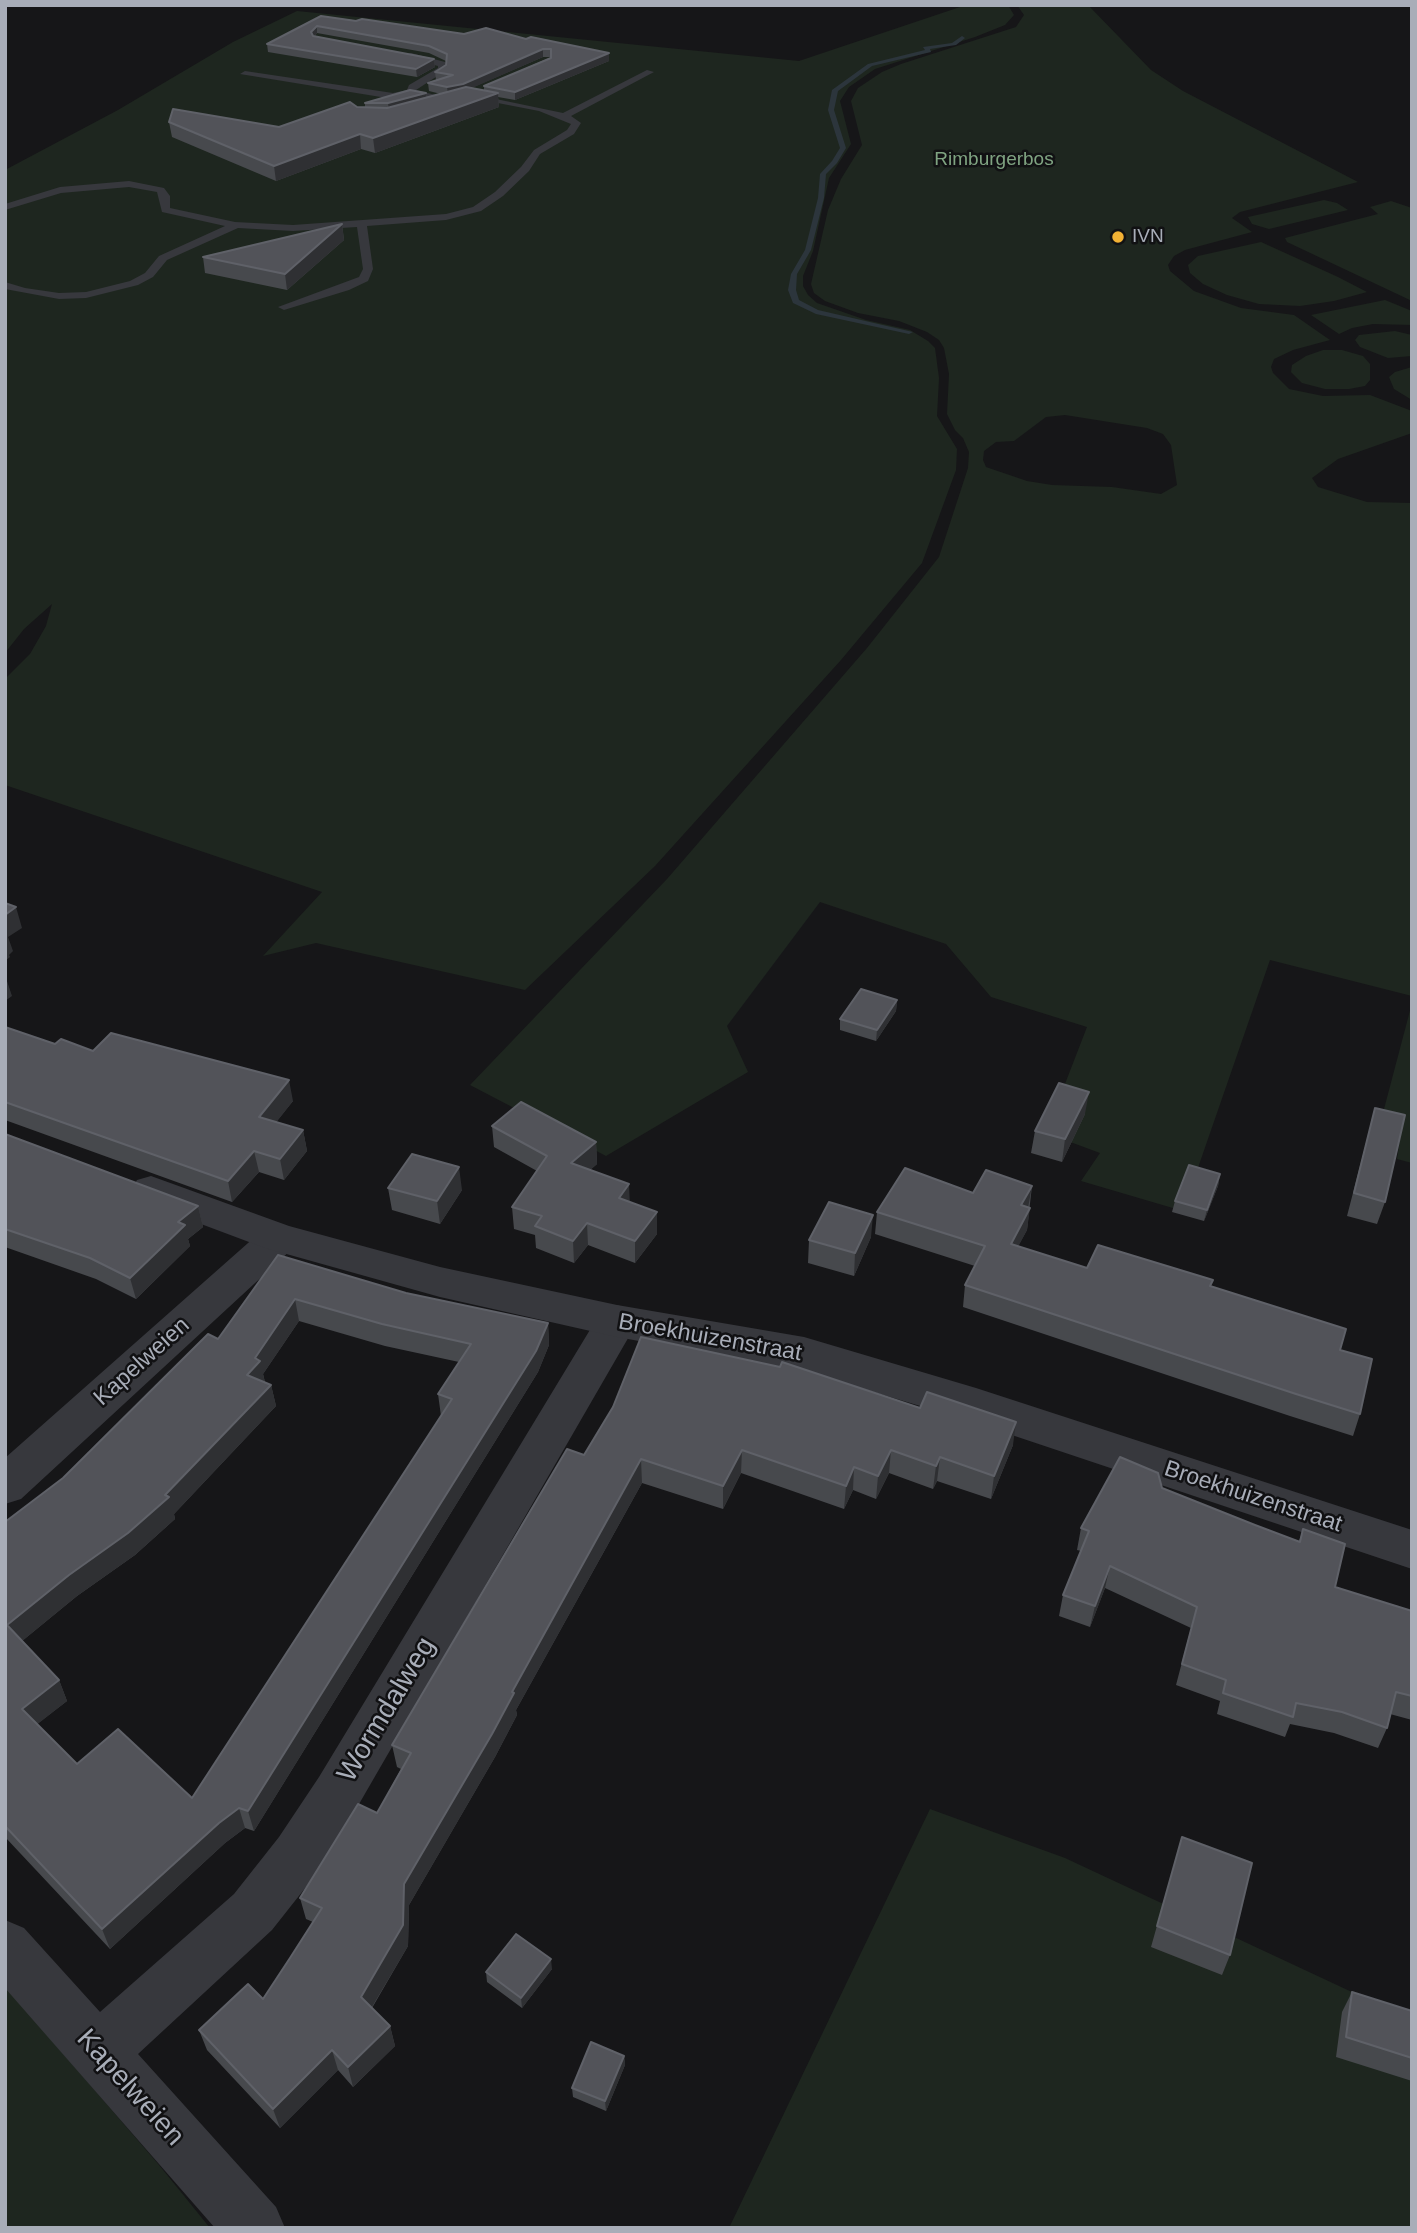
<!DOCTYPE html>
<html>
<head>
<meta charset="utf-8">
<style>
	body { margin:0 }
	#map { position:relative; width:1417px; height:2233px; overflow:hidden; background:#161618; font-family:Helvetica,sans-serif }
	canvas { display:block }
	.frame { position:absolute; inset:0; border:7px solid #a8adb8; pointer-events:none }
</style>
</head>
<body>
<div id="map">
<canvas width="1417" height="2233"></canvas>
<div class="frame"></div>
</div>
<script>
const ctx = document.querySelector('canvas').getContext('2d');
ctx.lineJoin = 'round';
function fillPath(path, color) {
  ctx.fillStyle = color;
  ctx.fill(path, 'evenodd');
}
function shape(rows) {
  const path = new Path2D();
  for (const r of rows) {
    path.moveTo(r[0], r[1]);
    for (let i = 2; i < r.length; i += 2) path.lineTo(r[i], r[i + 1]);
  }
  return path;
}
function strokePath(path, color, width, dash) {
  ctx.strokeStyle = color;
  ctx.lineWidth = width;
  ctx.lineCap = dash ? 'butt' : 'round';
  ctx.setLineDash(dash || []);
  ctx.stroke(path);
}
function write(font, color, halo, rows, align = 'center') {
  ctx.font = font + ' Helvetica,sans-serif';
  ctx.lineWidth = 5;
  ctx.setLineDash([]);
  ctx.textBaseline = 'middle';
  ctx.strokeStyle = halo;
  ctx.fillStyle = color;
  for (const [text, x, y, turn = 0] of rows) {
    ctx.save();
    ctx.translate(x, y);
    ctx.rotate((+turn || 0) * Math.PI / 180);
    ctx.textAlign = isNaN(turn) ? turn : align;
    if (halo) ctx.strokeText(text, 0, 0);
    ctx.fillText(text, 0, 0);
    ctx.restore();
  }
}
const green = shape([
	[966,5,1008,5,1014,15,1005,25,975,37,875,69,849,87,840,101,851,144,829,178,813,251,803,276,803,286,808,295,817,303,866,320,910,330,928,341,935,348,939,378,937,416,957,449,956,470,922,563,841,660,655,866,525,990,316,943,263,956,322,892,5,785,5,679,30,654,46,626,52,604,24,629,5,653,5,170,118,110,233,42,297,11,799,61],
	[1017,5,1088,5,1151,70,1183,91,1358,182,1240,212,1232,218,1252,232,1185,250,1174,256,1168,265,1170,271,1194,291,1241,308,1294,315,1330,340,1293,350,1274,359,1271,367,1273,373,1289,389,1323,396,1370,395,1412,411,1412,433,1338,459,1312,478,1318,487,1367,502,1412,503,1412,996,1270,960,1183,1211,1081,1181,1100,1153,1046,1133,1087,1027,991,997,946,944,820,902,727,1026,748,1072,606,1156,470,1085,667,879,867,648,939,557,968,468,969,452,963,438,955,430,947,414,949,374,944,348,939,340,927,332,899,321,858,313,825,301,814,293,811,284,828,210,841,179,862,145,851,101,858,88,882,72,901,64,1016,27,1024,15],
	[1065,415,1147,428,1163,434,1171,445,1177,485,1161,494,1112,487,1052,485,1027,481,986,467,983,460,984,451,996,442,1014,441,1046,417],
	[1324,200,1337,203,1348,210,1269,229,1252,224,1248,217],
	[1391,201,1412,208,1412,301,1287,242,1285,238,1378,214,1370,207],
	[1261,242,1338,277,1367,292,1334,301,1300,306,1259,304,1227,295,1203,284,1190,273,1188,265,1198,256],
	[1385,300,1412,311,1412,325,1373,324,1352,328,1339,334,1311,315],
	[1395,331,1412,335,1412,356,1388,358,1360,347,1355,340,1359,335],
	[1323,350,1342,350,1363,356,1370,364,1370,380,1365,386,1349,389,1325,389,1302,383,1291,372,1292,365,1306,356],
	[1412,367,1412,400,1394,389,1389,377,1395,372],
	[1412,1003,1412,1163,1397,1159,1401,1133,1379,1128],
	[930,1809,1065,1858,1369,2000,1412,2023,1412,2228,729,2228],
	[5,1986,159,2165,210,2228,5,2228]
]);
const stream = shape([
	[962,36,965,38,956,45,930,49,931,52,872,66,838,91,834,110,846,148,837,163,826,174,824,198,811,250,797,274,796,290,799,300,818,310,913,332,909,334,816,314,793,303,788,290,791,274,805,250,818,198,820,174,832,161,840,148,828,110,832,90,868,64,925,50,923,47,952,43,962,36]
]);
const service = shape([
	[411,53,445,62,445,71,416,90,447,98,447,102,411,95,393,99,240,74,245,71,393,93,407,90,409,85,438,68,438,66,408,58,408,54,411,53],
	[647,70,654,72,571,116,581,123,574,134,540,154,529,171,503,196,481,211,446,220,367,226,373,269,368,281,349,290,284,310,278,307,359,277,363,269,357,227,293,231,238,228,167,260,153,277,138,285,86,298,59,299,5,289,5,282,25,288,59,293,86,292,130,281,145,273,159,256,225,226,162,212,157,192,129,187,61,193,5,210,5,204,60,187,129,181,164,188,170,196,170,208,235,222,293,225,446,214,473,207,495,192,521,167,534,150,567,130,571,124,539,111,472,98,472,94,563,113,647,70]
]);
const minor = shape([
	[279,1223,293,1228,299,1238,293,1248,21,1499,5,1504,5,1458,265,1228,279,1223],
	[617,1305,632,1310,638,1321,355,1811,317,1873,272,1930,138,2054,276,2207,285,2228,215,2228,5,1988,5,1920,24,1928,100,2012,234,1894,279,1837,319,1777,602,1310,617,1305]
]);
const tertiary = shape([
	[151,1176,289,1226,440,1267,617,1305,804,1337,976,1388,1412,1530,1412,1569,970,1421,804,1371,617,1337,440,1297,265,1248,137,1200,131,1190,137,1180,151,1176]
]);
const wall = shape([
	[321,16,464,34,526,39,609,61,515,100,498,97,499,107,375,153,361,149,276,181,172,137,169,122,279,127,357,107,365,107,365,103,426,98,441,94,429,91,428,83,436,80,435,72,446,65,446,61,429,53,317,33,315,36,434,59,435,67,417,77,268,52,267,44],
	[543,57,551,57,484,86,484,90,471,88],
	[342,224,344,240,287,290,205,273,203,257],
	[897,1000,896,1011,876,1041,840,1030,840,1019],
	[5,1027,55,1044,93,1051,293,1101,276,1122,303,1130,307,1151,284,1180,259,1172,232,1202,5,1120],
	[1375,1108,1385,1202,1377,1224,1347,1216],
	[1085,1114,1062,1162,1031,1153,1035,1131],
	[492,1126,596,1142,597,1164,590,1170,630,1202,657,1212,657,1234,635,1263,588,1245,574,1263,536,1248,535,1235,514,1229,512,1207,537,1171,494,1147],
	[5,1134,198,1206,203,1227,188,1239,190,1246,136,1299,96,1279,5,1247],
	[1220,1174,1218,1186,1204,1221,1172,1212,1175,1201],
	[1032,1186,1027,1230,1018,1246,1087,1268,1211,1286,1340,1350,1360,1414,1353,1436,1290,1416,963,1307,965,1285,975,1266,875,1234,877,1212,973,1193],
	[388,1188,462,1190,440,1224,392,1210],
	[871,1237,854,1276,808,1263,809,1240],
	[278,1255,406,1293,548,1323,549,1345,538,1372,254,1831,245,1828,225,1843,110,1949,5,1837,5,1522,63,1478,218,1339],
	[299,1321,385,1346,459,1362,438,1394,441,1416,192,1798,77,1764,37,1724,67,1701,59,1680,22,1641,77,1596,135,1555,175,1519,174,1514,276,1406,271,1385,265,1382,263,1374],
	[613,1407,1013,1445,991,1499,937,1481,933,1489,889,1473,876,1499,853,1490,844,1509,741,1473,723,1509,642,1483,516,1710,517,1715,495,1757,409,1905,408,1946,372,2008,390,2026,395,2046,353,2087,338,2070,280,2128,207,2050,199,2030,263,1999,290,1958,313,1922,306,1919,300,1898,377,1813,401,1769,397,1767,392,1745,584,1455],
	[1162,1488,1255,1525,1299,1541,1303,1529,1335,1587,1412,1611,1412,1720,1390,1714,1387,1728,1378,1748,1334,1733,1290,1724,1285,1737,1217,1714,1220,1701,1176,1685,1191,1628,1105,1588,1090,1627,1059,1616,1063,1595,1081,1551,1077,1550,1081,1528],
	[1182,1837,1230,1955,1222,1975,1151,1947],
	[552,1969,522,2008,487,1982,486,1972],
	[1352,1992,1412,2011,1412,2081,1336,2057,1342,2012],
	[624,2056,625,2065,606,2111,573,2097,572,2088]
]);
const shadedWall = shape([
	[317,26,317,33,312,40,311,32],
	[543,49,543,57,463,92,448,95,447,87],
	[609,53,609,61,515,100,515,92],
	[434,59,435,67,417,77,416,69],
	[426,93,426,101,389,111,388,103],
	[498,93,499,107,375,153,373,138],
	[360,134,361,149,276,181,274,166],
	[342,224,344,240,287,290,285,274],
	[16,907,22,928,8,937,13,951,9,955,10,957,5,961,5,915],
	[5,975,12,996,5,1001],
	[897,1000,896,1011,876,1041,877,1030],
	[289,1080,293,1101,264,1138,259,1117],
	[1089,1092,1085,1114,1062,1162,1065,1139],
	[303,1130,307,1151,284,1180,280,1159],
	[596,1142,597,1164,573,1185,571,1163],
	[254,1151,259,1172,232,1202,228,1181],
	[459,1167,462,1190,440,1224,437,1201],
	[1220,1174,1218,1186,1204,1221,1207,1210],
	[629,1184,630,1206,619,1198],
	[1032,1186,1028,1208,1021,1205],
	[198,1206,203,1227,188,1239,190,1246,136,1299,130,1278,178,1222],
	[1030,1208,1027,1230,1008,1266,1011,1244],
	[657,1212,657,1234,635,1263,635,1241],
	[873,1215,871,1237,854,1276,855,1253],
	[587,1223,588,1245,574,1263,573,1241],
	[295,1299,299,1321,263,1374,265,1383,247,1375,255,1358],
	[548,1323,549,1345,538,1372,254,1831,248,1811],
	[271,1385,276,1406,174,1514,175,1519,135,1555,77,1596,16,1646,7,1625,165,1495],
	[1016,1422,1013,1445,991,1499,994,1476],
	[742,1450,741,1473,723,1509,723,1486],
	[891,1450,889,1473,876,1499,878,1476],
	[940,1457,937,1481,933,1489,936,1466],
	[641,1459,642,1483,516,1710,517,1715,495,1757,409,1905,408,1946,366,2017,361,1997,404,1884],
	[854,1467,853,1490,844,1509,846,1486],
	[1110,1566,1105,1588,1090,1627,1095,1606],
	[59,1680,67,1701,30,1730,22,1709],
	[239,1808,245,1828,225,1843,110,1949,102,1929,219,1823],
	[551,1959,552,1969,522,2008,521,1998],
	[390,2026,395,2046,353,2087,348,2067],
	[332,2050,338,2070,280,2128,273,2109],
	[624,2056,625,2065,606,2111,605,2101]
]);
const building = shape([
	[321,16,356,21,362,19,464,34,486,28,526,39,531,37,609,53,515,92,484,86,551,58,551,49,543,49,463,84,447,87,428,83,453,75,435,72,446,65,447,54,429,46,317,26,311,32,313,36,434,59,416,69,267,44,321,16],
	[466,87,498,93,373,138,360,134,274,166,169,122,173,109,279,127,350,102,357,107,387,108,466,87],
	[410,90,426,93,388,103,365,103,410,90],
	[342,224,285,274,203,257,342,224],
	[5,903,16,907,5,915,5,903],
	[861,989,897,1000,877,1030,840,1019,861,989],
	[5,1027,55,1044,61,1039,93,1051,111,1033,289,1080,259,1117,303,1130,280,1159,254,1151,228,1181,5,1102,5,1027],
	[1059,1083,1089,1092,1065,1139,1035,1131,1059,1083],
	[521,1102,596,1142,571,1163,629,1184,619,1198,657,1212,635,1241,587,1223,573,1241,535,1226,542,1216,512,1207,547,1156,492,1126,521,1102],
	[1375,1108,1405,1115,1385,1202,1354,1193,1375,1108],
	[5,1134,198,1206,178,1222,185,1225,130,1278,90,1258,5,1229,5,1134],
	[412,1154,459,1167,437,1201,388,1188,412,1154],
	[1189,1165,1220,1174,1207,1210,1175,1201,1189,1165],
	[905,1168,973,1193,986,1170,1032,1186,1021,1205,1030,1208,1011,1244,1087,1268,1098,1245,1213,1280,1210,1286,1346,1329,1340,1350,1372,1359,1360,1414,1296,1394,965,1285,985,1246,877,1212,905,1168],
	[829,1202,873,1215,855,1253,809,1240,829,1202],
	[278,1255,406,1293,548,1323,536,1351,248,1811,239,1808,219,1823,102,1929,5,1826,5,1522,63,1478,208,1334,218,1339,278,1255],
	[295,1299,382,1324,471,1344,438,1394,452,1399,192,1798,118,1729,77,1764,22,1709,59,1680,7,1625,69,1575,128,1533,169,1497,165,1495,271,1385,247,1375,260,1361,255,1358,295,1299],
	[641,1337,780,1367,782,1362,920,1408,927,1392,1016,1422,994,1476,940,1457,936,1466,891,1450,878,1476,854,1467,846,1486,742,1450,723,1486,641,1459,512,1692,514,1693,492,1734,404,1884,403,1925,361,1997,390,2026,348,2067,332,2050,273,2109,199,2030,248,1984,263,1999,290,1958,322,1908,300,1898,358,1804,377,1813,411,1753,392,1745,567,1449,584,1455,613,1407,641,1337],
	[1120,1457,1158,1473,1162,1488,1255,1525,1300,1542,1303,1529,1345,1544,1335,1587,1412,1611,1412,1696,1396,1692,1387,1728,1342,1712,1296,1703,1293,1717,1223,1693,1226,1680,1182,1664,1197,1607,1110,1566,1095,1606,1063,1595,1089,1531,1081,1528,1120,1457],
	[1182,1837,1252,1863,1230,1955,1157,1926,1182,1837],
	[516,1934,551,1959,521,1998,486,1972,516,1934],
	[1352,1992,1412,2011,1412,2058,1346,2037,1352,1992],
	[591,2042,624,2056,605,2101,572,2088,591,2042]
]);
const markers = [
	[1118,237,7,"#f2b134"]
];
const farParknames = [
	["Rimburgerbos",994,160]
];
const farPoinames = [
	["IVN",1132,237]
];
const streetNames = [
	["Broekhuizenstraat",710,1338,10],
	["Kapelweien",142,1362,-42],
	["Broekhuizenstraat",1253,1497,18]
];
const nearStreetnames = [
	["Wormdalweg",387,1710,-59],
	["Kapelweien",130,2088,48]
];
fillPath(green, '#1e261f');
fillPath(stream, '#2c353c');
fillPath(service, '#37383d');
fillPath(minor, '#37383d');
fillPath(tertiary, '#37383d');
fillPath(wall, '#47494d');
fillPath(shadedWall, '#2f3033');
fillPath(building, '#525359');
strokePath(building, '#5f6168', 2);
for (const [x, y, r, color] of markers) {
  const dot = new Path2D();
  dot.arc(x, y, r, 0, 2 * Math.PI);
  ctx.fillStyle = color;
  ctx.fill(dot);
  strokePath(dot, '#111113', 2.5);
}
write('19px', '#7fa381', '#111113', farParknames);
write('19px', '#a8adb8', '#111113', farPoinames, 'left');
write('23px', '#a8adb8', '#111113', streetNames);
write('28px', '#a8adb8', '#111113', nearStreetnames);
</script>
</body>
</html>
